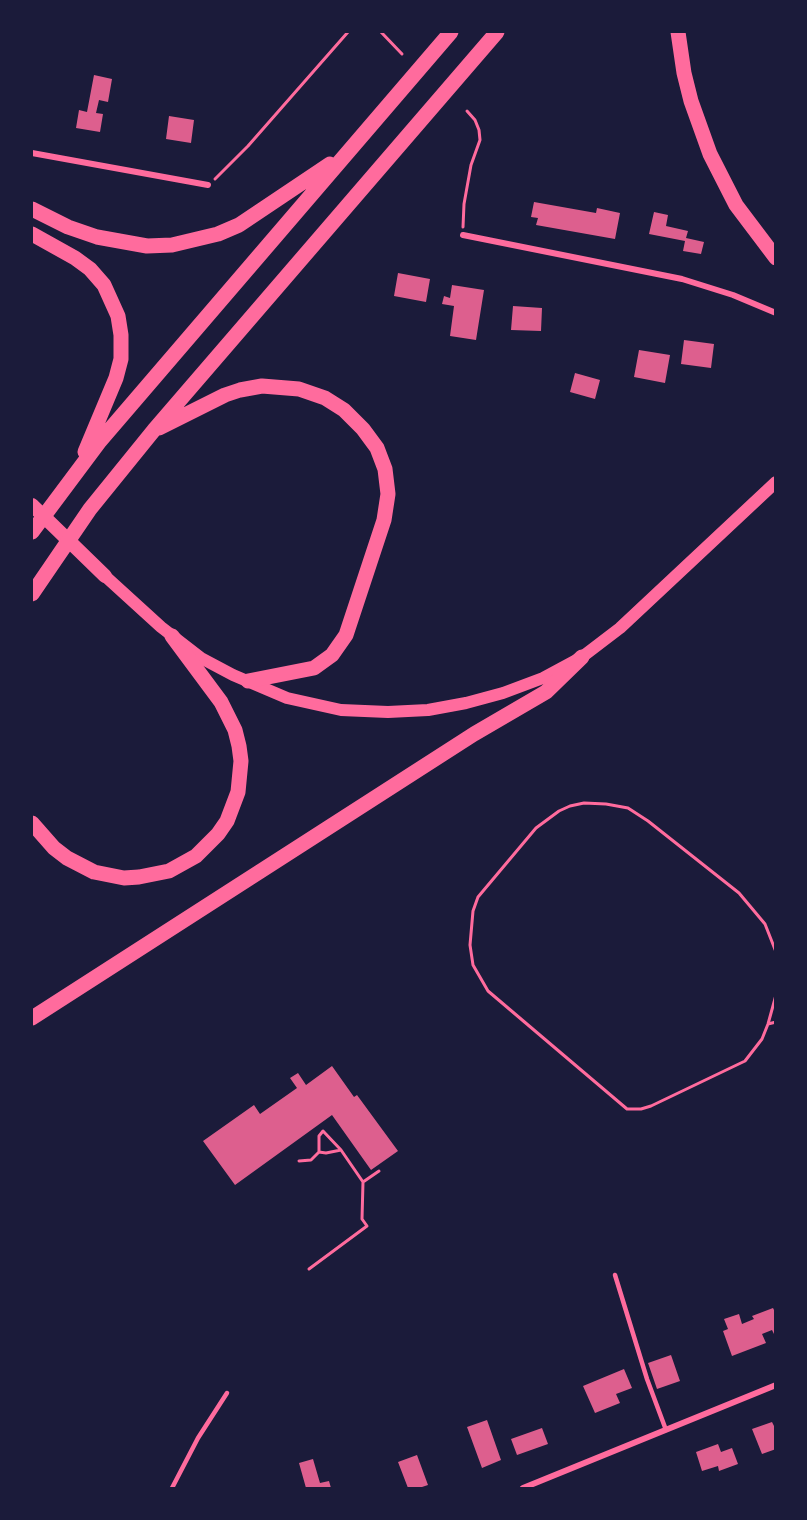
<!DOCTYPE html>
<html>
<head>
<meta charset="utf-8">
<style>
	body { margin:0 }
	#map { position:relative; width:807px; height:1520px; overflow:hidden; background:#1b1b3a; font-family:Karla,sans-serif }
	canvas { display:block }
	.frame { position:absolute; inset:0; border:33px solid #1b1b3a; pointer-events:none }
</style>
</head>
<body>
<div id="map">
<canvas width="807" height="1520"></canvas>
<div class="frame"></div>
</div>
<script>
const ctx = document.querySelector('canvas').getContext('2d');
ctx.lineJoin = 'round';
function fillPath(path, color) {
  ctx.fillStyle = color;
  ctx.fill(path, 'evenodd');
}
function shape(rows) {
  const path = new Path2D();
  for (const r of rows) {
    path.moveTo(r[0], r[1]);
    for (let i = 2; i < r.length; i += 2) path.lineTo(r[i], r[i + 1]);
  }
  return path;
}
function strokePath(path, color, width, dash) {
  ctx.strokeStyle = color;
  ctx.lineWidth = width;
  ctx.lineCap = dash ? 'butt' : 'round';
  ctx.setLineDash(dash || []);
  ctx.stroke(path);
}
const building = shape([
	[94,75,112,79,108,102,99,100,96,113,103,114,100,132,76,128,79,110,87,112],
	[169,116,194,120,191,143,166,139],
	[534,202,596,213,597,208,620,213,615,239,536,225,538,218,531,217],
	[654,212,668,215,666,226,688,231,686,238,704,242,701,254,683,251,685,241,649,234],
	[398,273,430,279,426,302,394,296],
	[452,285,484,290,476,340,450,336,454,306,442,304,444,296,450,298],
	[513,306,542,308,541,331,511,330],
	[684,340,714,344,711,368,681,364],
	[639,350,670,355,665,383,634,377],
	[575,373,600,380,595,399,570,392],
	[332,1066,354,1097,357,1095,398,1151,371,1170,332,1115,235,1185,203,1141,254,1105,260,1114,297,1088,290,1078,298,1073,306,1085],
	[773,1308,776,1314,776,1338,772,1330,762,1334,766,1343,732,1356,723,1331,728,1329,724,1319,739,1314,742,1324,754,1319,752,1316],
	[671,1355,680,1381,657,1389,648,1363],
	[624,1369,632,1388,616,1394,620,1403,595,1413,583,1386],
	[487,1420,501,1460,482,1468,467,1427],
	[772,1422,776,1430,776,1449,762,1454,752,1429],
	[542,1428,548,1444,517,1455,511,1439],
	[718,1444,721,1452,732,1448,738,1464,719,1471,718,1466,702,1471,696,1452],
	[417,1455,428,1485,419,1488,408,1488,398,1462],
	[313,1459,320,1483,329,1481,331,1488,306,1488,299,1463]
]);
const path = shape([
	[381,32,402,54],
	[215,179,248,146,348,32],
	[463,227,464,204,471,165,480,140,479,130,475,120,467,111],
	[776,952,765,924,739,893,648,821,628,808,606,804,584,803,570,806,559,811,536,828,478,897,473,911,470,945,473,965,488,991,627,1109,641,1109,651,1106,745,1061,762,1039,768,1024,776,995],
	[768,1024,776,1022],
	[319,1152,326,1153,341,1150],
	[299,1161,311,1160,319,1152,319,1136,323,1131,341,1150,363,1182],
	[309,1269,367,1226,362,1219,363,1182,379,1171]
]);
const service = shape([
	[615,1275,647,1379,666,1430],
	[172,1488,198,1438,227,1393]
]);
const minor = shape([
	[32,153,208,185],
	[463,235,682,279,733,295,776,313],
	[523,1488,776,1385]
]);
const secondary = shape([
	[105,576,161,627,201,658,233,675,287,698,341,710,388,712,428,710,466,703,503,693,543,678,582,657,620,628,776,482]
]);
const primary = shape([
	[32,505,105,576]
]);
const motorway = shape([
	[678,32,684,73,691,101,710,154,736,205,776,258],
	[32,209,68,227,97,237,147,246,172,245,218,234,239,225,330,164],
	[32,234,75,258,90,269,104,285,118,316,121,335,121,359,116,378,85,452],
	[159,428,225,395,240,390,262,386,299,389,325,398,344,410,363,429,377,448,385,469,388,494,384,520,346,635,332,655,314,668,248,681],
	[32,532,100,441,451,32],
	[32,594,90,509,154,430,497,32],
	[32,823,54,848,67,858,94,872,124,878,139,877,169,871,196,856,218,834,227,821,238,792,241,761,239,746,235,730,221,702,172,636],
	[32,1018,474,734,546,692,582,657]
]);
fillPath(building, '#dd5f8e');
strokePath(path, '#ff6b9d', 3);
strokePath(service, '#ff6b9d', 4.5);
strokePath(minor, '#ff6b9d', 6);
strokePath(secondary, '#ff6b9d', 12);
strokePath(primary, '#ff6b9d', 14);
strokePath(motorway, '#ff6b9d', 15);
</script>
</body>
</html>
